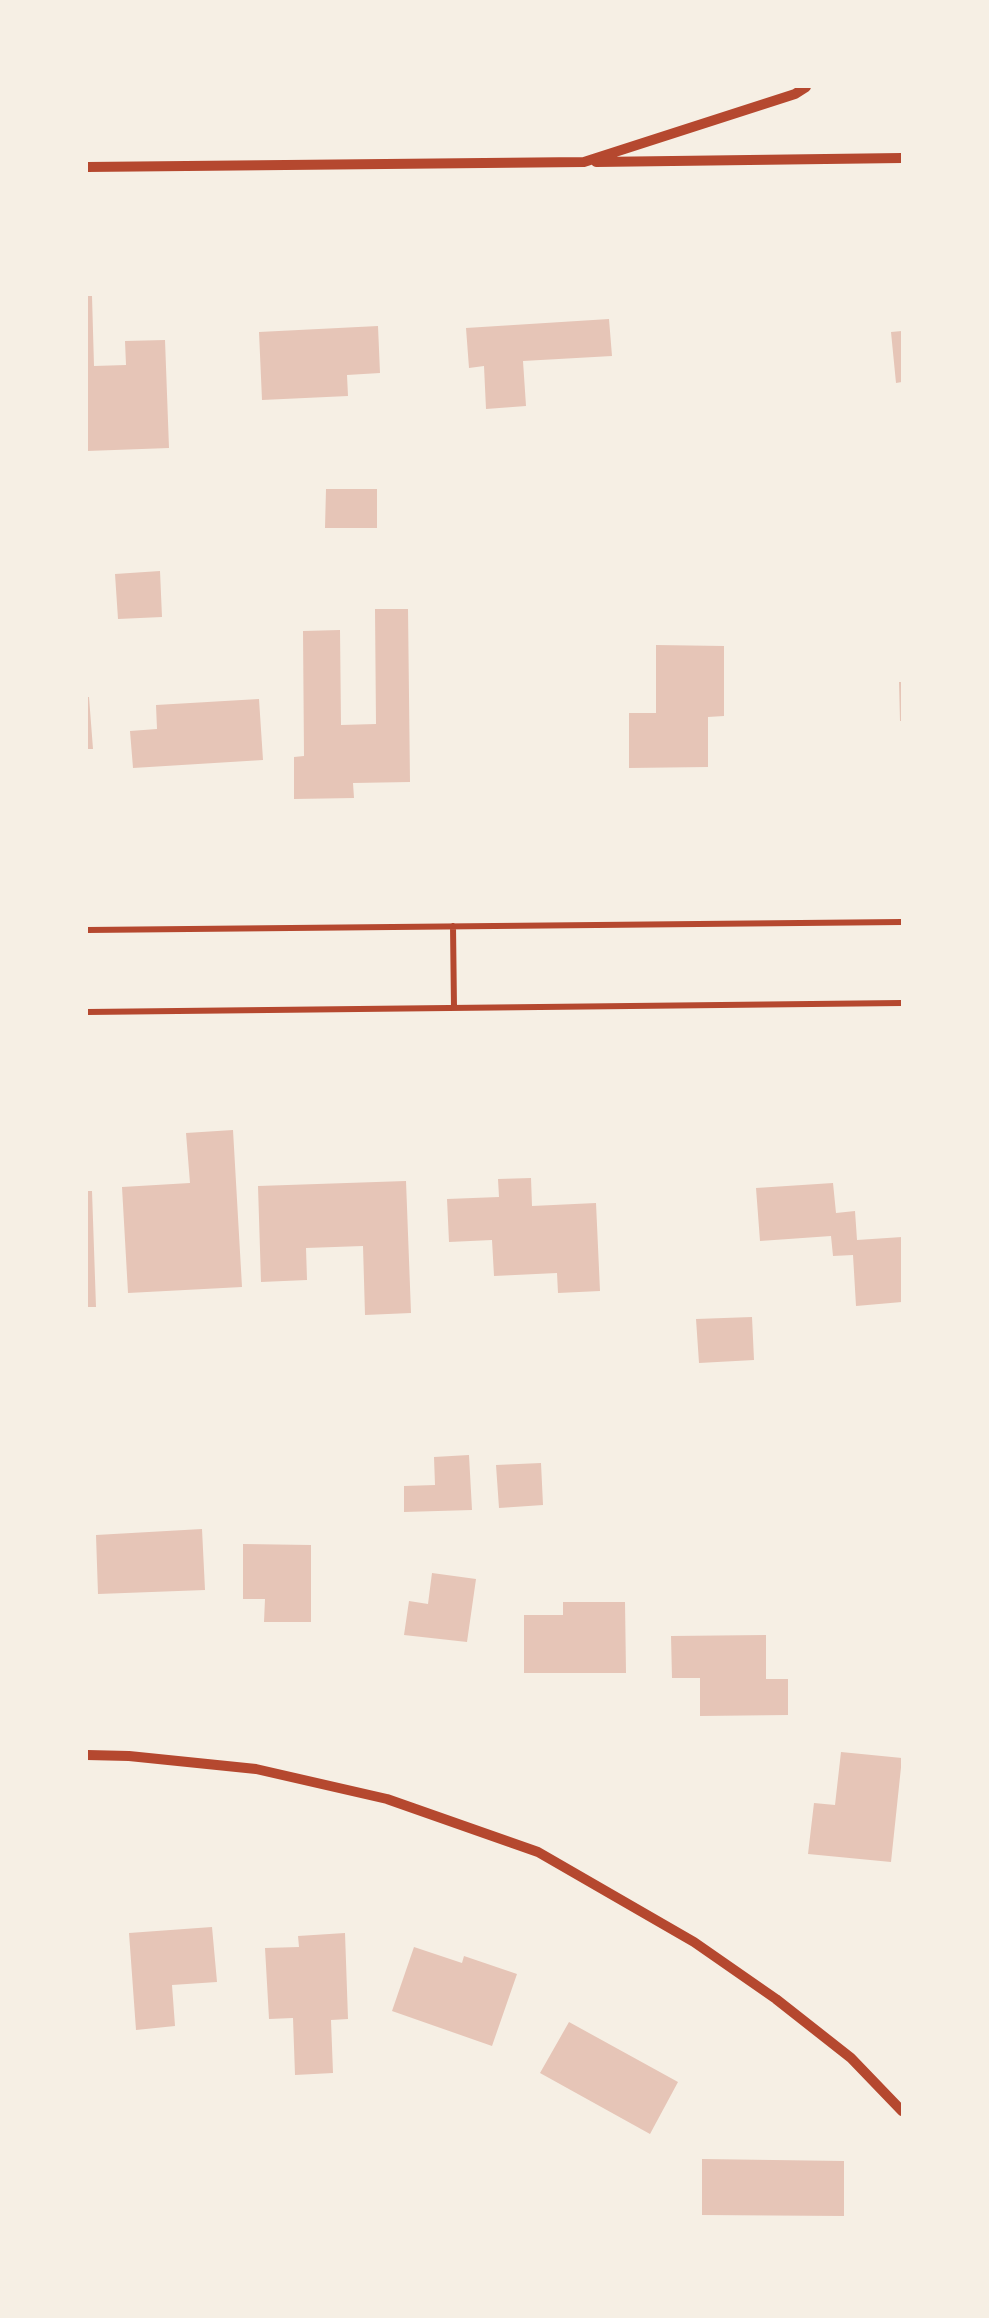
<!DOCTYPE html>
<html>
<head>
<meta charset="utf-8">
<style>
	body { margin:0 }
	#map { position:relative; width:989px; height:2318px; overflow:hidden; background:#f6efe4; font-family:Figtree,sans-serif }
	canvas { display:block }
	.frame { position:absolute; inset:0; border:88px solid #f6efe4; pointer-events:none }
</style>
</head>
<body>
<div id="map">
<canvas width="989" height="2318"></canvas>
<div class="frame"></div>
</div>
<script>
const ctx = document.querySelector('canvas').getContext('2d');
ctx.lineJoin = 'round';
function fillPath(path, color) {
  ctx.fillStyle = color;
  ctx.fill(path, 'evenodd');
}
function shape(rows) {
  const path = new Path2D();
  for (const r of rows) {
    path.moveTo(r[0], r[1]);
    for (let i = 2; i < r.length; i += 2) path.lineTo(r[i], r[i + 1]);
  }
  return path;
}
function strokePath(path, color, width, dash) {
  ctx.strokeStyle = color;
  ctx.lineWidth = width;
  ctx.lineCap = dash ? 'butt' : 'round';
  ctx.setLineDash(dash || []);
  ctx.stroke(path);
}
const building = shape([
	[87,296,92,296,94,366,126,365,125,341,165,340,169,448,87,451],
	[609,319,612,356,523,361,526,406,486,409,484,366,469,368,466,328],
	[378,326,380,373,347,375,348,396,262,400,259,332],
	[902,331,902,382,896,383,891,332],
	[326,489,377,489,377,528,325,528],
	[160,571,162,617,118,619,115,574],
	[375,609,408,609,410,782,353,783,354,798,294,799,294,757,304,756,303,631,340,630,341,725,376,724],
	[656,645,724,646,724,716,708,717,708,767,629,768,629,713,656,713],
	[899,682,902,682,902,721,900,721],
	[87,697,89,697,93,749,87,749],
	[259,699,263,760,133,768,130,731,157,729,156,705],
	[233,1130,242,1287,128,1293,122,1187,190,1183,186,1133],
	[531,1178,532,1206,596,1203,600,1291,558,1293,557,1273,494,1276,492,1240,449,1242,447,1199,499,1197,498,1179],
	[406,1181,411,1313,365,1315,363,1246,306,1248,307,1280,261,1282,258,1186],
	[833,1183,836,1213,855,1211,857,1240,902,1237,902,1302,856,1306,853,1255,833,1256,831,1236,760,1241,756,1188],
	[87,1191,92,1191,96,1307,87,1307],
	[752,1317,754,1360,699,1363,696,1319],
	[469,1455,472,1510,404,1512,404,1486,435,1485,434,1457],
	[541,1463,543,1505,499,1508,496,1465],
	[202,1529,205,1590,98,1594,96,1535],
	[243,1544,311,1545,311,1622,264,1622,265,1599,243,1599],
	[432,1573,476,1579,467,1642,404,1635,409,1601,428,1604],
	[563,1602,625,1602,626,1673,524,1673,524,1615,563,1615],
	[766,1635,766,1679,788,1679,788,1715,700,1716,700,1678,672,1678,671,1636],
	[841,1752,902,1758,891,1862,808,1854,814,1803,835,1805],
	[212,1927,217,1982,172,1985,175,2026,136,2030,129,1933],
	[345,1933,348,2019,331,2020,333,2073,295,2075,293,2018,269,2019,265,1948,299,1947,298,1936],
	[414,1947,462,1963,464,1956,517,1974,492,2046,392,2011],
	[569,2022,678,2082,650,2134,540,2073],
	[702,2159,844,2161,844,2216,702,2215]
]);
const minor = shape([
	[453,926,454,1008],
	[87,930,902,922],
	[87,1012,902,1003]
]);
const tertiary = shape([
	[596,162,902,158],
	[87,167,584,162,795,94,806,87],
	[87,1755,129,1756,256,1769,387,1799,538,1852,694,1942,776,1999,851,2058,902,2111]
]);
fillPath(building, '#e6c5b7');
strokePath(minor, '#b5482f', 6);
strokePath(tertiary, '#b5482f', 10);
</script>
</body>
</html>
